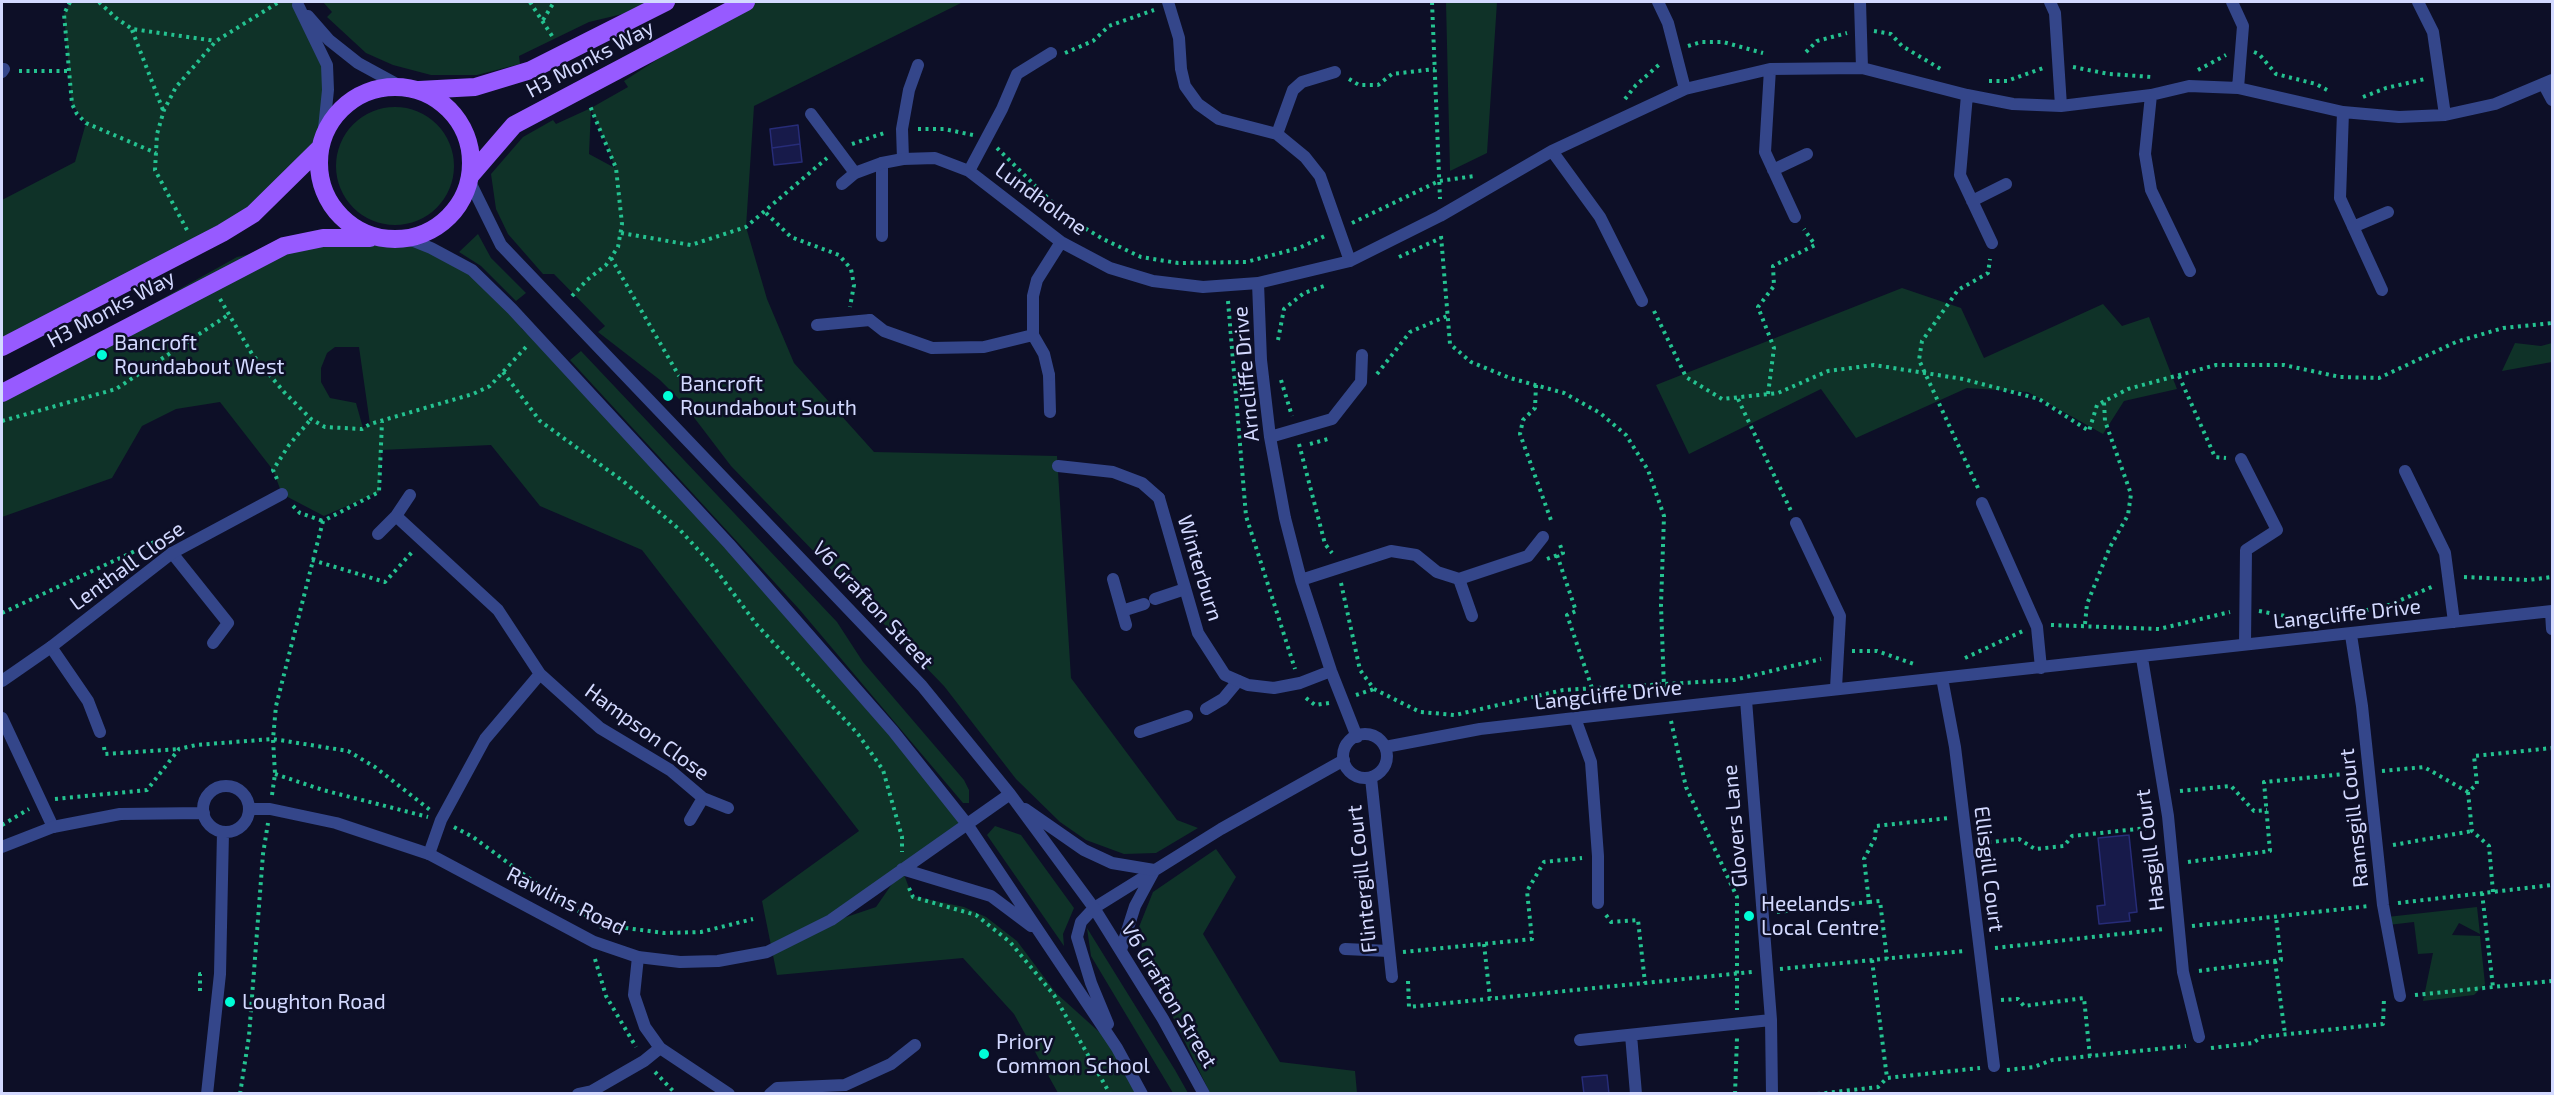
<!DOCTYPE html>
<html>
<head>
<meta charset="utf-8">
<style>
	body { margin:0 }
	#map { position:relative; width:2554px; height:1095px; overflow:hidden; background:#0d0f27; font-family:"Exo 2",sans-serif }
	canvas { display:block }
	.frame { position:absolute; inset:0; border:3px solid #d3d9ff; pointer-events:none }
</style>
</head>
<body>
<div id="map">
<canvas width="2554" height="1095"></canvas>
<div class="frame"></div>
</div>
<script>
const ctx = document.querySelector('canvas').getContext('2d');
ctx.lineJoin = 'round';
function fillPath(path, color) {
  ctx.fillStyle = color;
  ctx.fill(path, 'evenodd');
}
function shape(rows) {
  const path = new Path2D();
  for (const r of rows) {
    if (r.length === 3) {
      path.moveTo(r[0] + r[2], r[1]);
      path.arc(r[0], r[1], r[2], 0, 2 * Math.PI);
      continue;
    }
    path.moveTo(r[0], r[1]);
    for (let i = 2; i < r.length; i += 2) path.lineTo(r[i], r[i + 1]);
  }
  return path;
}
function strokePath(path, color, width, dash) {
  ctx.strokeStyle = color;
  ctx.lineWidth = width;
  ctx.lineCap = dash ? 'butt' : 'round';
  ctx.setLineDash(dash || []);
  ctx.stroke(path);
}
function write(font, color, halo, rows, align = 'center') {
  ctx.font = font + ' "Exo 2",sans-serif';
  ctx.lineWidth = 5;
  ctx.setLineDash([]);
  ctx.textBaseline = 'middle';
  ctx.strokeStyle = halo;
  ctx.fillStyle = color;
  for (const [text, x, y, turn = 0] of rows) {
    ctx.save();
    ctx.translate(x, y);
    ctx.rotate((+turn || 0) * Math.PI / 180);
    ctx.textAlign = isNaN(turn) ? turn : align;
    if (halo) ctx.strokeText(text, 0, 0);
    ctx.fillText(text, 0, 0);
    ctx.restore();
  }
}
const green = shape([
	[70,2,295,2,327,65,323,138,253,214,2,347,2,200,75,162,86,123,72,104,64,14],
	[323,2,666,2,656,6,589,22,519,56,520,64,477,75,431,75,393,65,366,53,327,17,332,12],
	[746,2,963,2,754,106,746,227,767,299,794,363,874,452,1057,456,1071,678,1177,820,1198,828,1156,853,1124,854,1086,840,1060,822,1016,779,944,686,731,466,683,403,660,380,598,332,605,326,554,274,543,274,508,234,496,209,491,174,523,137,553,120,556,124,591,108,628,87,624,81],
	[591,109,608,147,615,168,589,154],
	[1446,2,1497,2,1487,153,1450,171],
	[395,166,59],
	[478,234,491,258,526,293,516,301,481,266,459,252],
	[323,238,406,238,472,270,512,309,522,329,565,367,592,395,967,824,902,869,912,896,964,907,986,917,1017,941,1056,993,1117,1048,1142,1093,1058,1093,1014,1014,963,958,777,975,762,901,859,831,642,550,540,506,491,445,381,450,379,492,324,516,282,494,273,470,220,402,176,409,142,426,112,478,2,517,2,388,237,257],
	[335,347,359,347,370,424,363,428,356,403,330,398,321,382,321,368,327,353],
	[901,871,876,907,811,929],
	[1902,288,1961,308,1984,358,2103,304,2122,326,2149,317,2177,389,2124,401,2103,434,2028,392,1967,388,1856,438,1821,389,1689,454,1656,385],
	[2515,343,2541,346,2552,343,2552,362,2502,371],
	[581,351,837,622,863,662,964,780,969,790,969,803,963,803,799,609,570,360],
	[995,826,1021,835,1074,908,1063,934,1064,946,987,835],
	[1216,849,1236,877,1203,934,1280,1062,1355,1071,1357,1093,1210,1093,1143,956,1139,927,1153,892],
	[2477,907,2480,934,2459,923,2452,935,2480,936,2485,984,2474,995,2423,1001,2433,953,2418,954,2414,922,2388,925,2387,917],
	[1087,928,1175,1070,1188,1093,1173,1093,1091,956]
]);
const building = shape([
	[798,125,800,144,772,148,770,129,798,125],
	[800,144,802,162,774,165,772,148,800,144],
	[2129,835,2137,912,2129,913,2130,921,2099,924,2097,906,2105,905,2098,838,2129,835],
	[1607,1075,1609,1094,1584,1094,1582,1077,1607,1075]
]);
const path = shape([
	[70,2,64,14,72,104,77,114,86,123,156,153],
	[99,2,116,18,132,29,216,41],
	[530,2,554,39],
	[1432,2,1440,199],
	[543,20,554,2],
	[132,30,163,110],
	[1874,31,1891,34,1902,46,1944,71],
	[1688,46,1701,42,1723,42,1763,53],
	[1806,52,1817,41,1847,33],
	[2254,52,2259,54,2276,74,2316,84,2327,90],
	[1065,53,1093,41,1109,26,1154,10],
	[2073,67,2109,74,2152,77],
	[2198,70,2226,55],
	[19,71,69,71],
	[1349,79,1359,85,1378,85,1392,74,1435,69],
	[1989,81,2007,81,2043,68],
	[2363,97,2386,88,2425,79],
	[1625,99,1636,85,1662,62],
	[918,129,944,129,973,135],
	[852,144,887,132],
	[997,148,1068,218,1103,239,1141,257,1178,263,1246,262,1299,248,1327,235],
	[766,213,791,237,839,255,851,269,854,285,850,307],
	[1352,223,1439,181,1475,176],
	[187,230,155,170,157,134,164,110,176,87,216,41,279,2],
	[621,233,691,245,746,227,827,158],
	[1441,236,1450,344,1471,362,1510,378,1564,393,1600,413,1626,435,1648,470,1664,516,1661,605,1664,688],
	[1399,257,1441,238],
	[611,258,679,376],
	[572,296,587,280,606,265,618,247,622,224,616,168,590,106],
	[220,299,252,354,284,392,311,419,325,427,362,429,370,424,473,394,490,386,527,346],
	[1228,301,1246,516,1295,669],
	[1654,311,1686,377,1722,399,1778,393,1828,371,1874,365,1963,379,2039,399,2089,431,2097,405,2128,389,2216,365,2284,365,2340,377,2379,378,2456,342,2503,328,2552,323],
	[1278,340,1284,309,1304,293,1327,285],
	[503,372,540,421,623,481,680,530,713,566,757,625,858,734,883,770,902,837,902,852],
	[1377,374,1410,332,1447,316],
	[2179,376,2215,457,2226,458],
	[1281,380,1292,416],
	[1536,385,1535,408,1523,420,1520,434,1552,523],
	[1768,394,1774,348,1758,307,1774,286,1773,266,1815,245,1804,229],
	[1738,399,1791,511],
	[2,421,116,389,228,315],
	[1299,444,1325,544,1332,553],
	[1310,444,1328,439],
	[277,479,273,470,289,445,311,419],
	[1978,488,1919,360,1922,341,1958,290,1988,273,1990,259],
	[293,506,300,513,323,521],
	[1557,555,1576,611,1567,615,1592,688],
	[1547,559,1563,553,1559,542],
	[312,560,385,582,413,551],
	[2464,577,2528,580,2552,577],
	[1341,583,1360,670,1374,689,1420,712,1455,715,1563,690,1734,680,1821,659],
	[2259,611,2291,617,2322,618],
	[2,613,163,538],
	[2336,617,2389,605,2434,586],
	[2085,624,2087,604,2110,547,2128,515,2131,494,2105,421,2104,402],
	[2051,625,2159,629,2230,612],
	[1852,651,1877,651,1914,664],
	[1965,658,2023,631],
	[1356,695,1374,689],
	[1306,698,1315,705,1329,703],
	[1671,721,1686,787,1737,897,1737,1010],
	[104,747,105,754,179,749],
	[2382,771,2424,767,2468,792,2477,784,2474,756,2552,748],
	[275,774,323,790,428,817],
	[2180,791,2231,786,2254,811,2267,810],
	[2468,792,2472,831,2489,846,2493,892],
	[272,795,275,774,273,739,276,706,323,521,379,492,382,422],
	[55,799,147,790,179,749,196,745,273,739,348,751,375,767,430,810],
	[2,825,29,809],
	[454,827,473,837,557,899,603,925,601,930],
	[1981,843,2019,839,2035,849,2064,846,2072,836,2156,827],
	[2393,845,2472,831],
	[2188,862,2270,851,2264,782,2354,773],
	[909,888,913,897,976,915,1010,942,1054,995,1110,1094],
	[2482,893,2493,987],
	[1869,902,1880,901,1887,959],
	[2398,903,2552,885],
	[1777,912,1869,902,1864,859,1875,838,1876,826,1949,818],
	[1606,915,1611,922,1638,920,1645,983],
	[603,925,664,933,701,932,753,919],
	[2192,926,2369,906],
	[1484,944,1490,998],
	[1995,948,2164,929],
	[1403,952,1532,939,1527,891,1544,862,1582,858],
	[595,959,606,996,636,1047],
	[1872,960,1887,1078],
	[2275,961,2285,1034],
	[1780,969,1964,951],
	[2199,971,2281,960,2276,917],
	[1408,981,1409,1007,1752,972],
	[200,991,200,974,205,974],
	[2415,995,2552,981],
	[2001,1000,2018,999,2024,1006,2084,998,2090,1057],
	[2211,1048,2253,1043,2261,1037,2383,1024,2384,998],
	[2007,1070,2034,1067,2052,1060,2186,1046],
	[655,1072,676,1094],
	[240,1094,249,1036,263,854,268,823],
	[1735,1094,1737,1038],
	[1817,1094,1878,1087,1887,1078,1980,1068]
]);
const service = shape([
	[811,114,855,173],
	[903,159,902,129,909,90,918,65],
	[882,163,882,236],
	[817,325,870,320],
	[1049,375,1050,412],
	[1058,466,1113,472,1142,483,1159,498],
	[172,553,228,623,213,643],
	[1113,579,1126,625],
	[1459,579,1472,616],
	[1155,599,1185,589],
	[1122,611,1144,604],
	[51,647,88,701,100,732],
	[1206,709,1223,699,1238,681],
	[1140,732,1187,716],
	[1345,949,1389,951],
	[578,1094,592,1091,644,1061,660,1048]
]);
const minor = shape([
	[1168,2,1179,38,1181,69,1185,86,1198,104,1219,119,1277,134,1305,157,1320,176,1350,261],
	[1658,2,1668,23,1685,89],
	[1860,2,1862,68],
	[2050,2,2055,13,2061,106],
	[2232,2,2243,26,2238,88],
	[2418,2,2433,32,2445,115],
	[1770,69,1765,152,1795,217],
	[2,72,4,69],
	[2544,85,2552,100],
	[1967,95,1960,175,1992,243],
	[2151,95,2145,154,2151,190,2190,271],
	[2343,112,2340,198,2382,290],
	[1277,134,1293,90,1302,82,1335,72],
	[1552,151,1600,217,1642,301],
	[1773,170,1807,154],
	[969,171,1002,109,1017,74,1051,53],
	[842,184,855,173,882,163,903,159,935,158,969,171,1061,242,1110,268,1153,281,1203,287,1258,283],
	[1972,201,2006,184],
	[2353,227,2388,212],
	[870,320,884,331,932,348,984,347,1033,335,1033,296,1037,280,1061,242],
	[1033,335,1044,354,1049,375],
	[1270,437,1332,419,1361,382,1362,355],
	[2241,459,2277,530,2246,550,2245,644],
	[2405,471,2445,553,2454,622],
	[1159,498,1198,633,1225,675,1248,685,1274,688,1300,683,1331,671],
	[1982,503,2037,627,2041,668],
	[396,516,410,495],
	[1796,523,1840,616,1836,688],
	[378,534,396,516,498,610,540,674,600,728,670,770,703,798,728,808],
	[1301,580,1391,551,1416,555,1437,572,1459,579,1528,556,1543,537],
	[2551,612,2552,629],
	[2351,635,2362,706,2383,905,2400,996],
	[2142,658,2168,816,2183,972,2199,1037],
	[1942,678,1955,747,1994,1066],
	[2,681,51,647,172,553,282,494],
	[1746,700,1771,1020,1772,1094],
	[2,718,53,827],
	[1575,718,1591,762,1598,856,1598,903],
	[1365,756,22],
	[1357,737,1331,671,1301,580,1285,518,1270,437,1261,360,1258,283,1350,261,1440,216,1552,151,1685,89,1770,69,1862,68,1967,95,2013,104,2061,106,2151,95,2189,86,2238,88,2343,112,2399,117,2445,115,2495,104,2552,80],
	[1385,747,1480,729,1575,718,2552,611],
	[1371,778,1392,977],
	[690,820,703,798],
	[429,854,441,820,485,739,540,674],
	[1094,908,1221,829,1344,760],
	[1121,950,1135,906,1154,871],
	[638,957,634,995,645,1027,660,1048,729,1094],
	[1631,1035,1636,1094],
	[1580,1040,1771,1020],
	[770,1094,777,1088,845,1085,891,1064,915,1045]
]);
const tertiary = shape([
	[298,5,327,65,328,90,323,138],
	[308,16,329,40,358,63,402,87],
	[469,180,501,245,922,686,1010,794,1094,908,1163,1019,1204,1094],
	[406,238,431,248,472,270,512,309,729,544,893,731,967,824,1117,1048,1142,1094],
	[226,809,23],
	[249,809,270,809,336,823,429,854,594,942,638,957,680,962,718,961,767,952,831,920,1010,794],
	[1025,809,1084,850,1112,863,1154,870],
	[2,847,53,827,120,814,204,813],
	[902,869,991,896,1031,926],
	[1094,908,1081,922,1077,937,1091,983,1108,1024],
	[207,1094,220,974,223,832]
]);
const primary = shape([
	[395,163,76],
	[419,90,475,87,531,70,666,2],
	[470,176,514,125,746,2],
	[2,347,222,233,253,214,320,148],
	[2,393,284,246,323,238,370,238]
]);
const markers = [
	[102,355,6,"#00fed7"],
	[668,396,6,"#00fed7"],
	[1749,916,6,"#00fed7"],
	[230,1002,6,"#00fed7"],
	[984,1054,6,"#00fed7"]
];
const streetNames = [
	["H3 Monks Way",590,59,-28],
	["Lundholme",1041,199,36],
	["H3 Monks Way",111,309,-28],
	["Arncliffe Drive",1246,374,-95],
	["Lenthall Close",127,566,-36],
	["Winterburn",1200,568,73],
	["V6 Grafton Street",873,605,47],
	["Langcliffe Drive",2347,614,-6],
	["Langcliffe Drive",1608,695,-6],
	["Hampson Close",647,732,36],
	["Ramsgill Court",2354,818,-96],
	["Glovers Lane",1735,826,-95],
	["Hasgill Court",2150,850,-97],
	["Ellisgill Court",1989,869,83],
	["Flintergill Court",1362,879,-96],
	["Rawlins Road",566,901,26],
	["V6 Grafton Street",1169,995,59]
];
const poiNames = [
	["Bancroft",114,343],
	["Roundabout West",114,367],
	["Bancroft",680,384],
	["Roundabout South",680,408],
	["Heelands",1761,904],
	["Local Centre",1761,928],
	["Loughton Road",242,1002],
	["Priory",996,1042],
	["Common School",996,1066]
];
fillPath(green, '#0f3228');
fillPath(building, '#171a4a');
strokePath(building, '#272c78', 1.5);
strokePath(path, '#24c290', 4, [3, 4.5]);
strokePath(service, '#34468a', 12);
strokePath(minor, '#34468a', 12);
strokePath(tertiary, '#34468a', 12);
strokePath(primary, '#975aff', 18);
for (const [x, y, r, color] of markers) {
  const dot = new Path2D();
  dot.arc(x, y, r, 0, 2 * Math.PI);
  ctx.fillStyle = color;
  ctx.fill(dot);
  strokePath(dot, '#0d0f27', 2);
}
write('21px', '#d3d9ff', '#0d0f27', streetNames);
write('21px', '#d3d9ff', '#0d0f27', poiNames, 'left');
</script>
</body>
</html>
